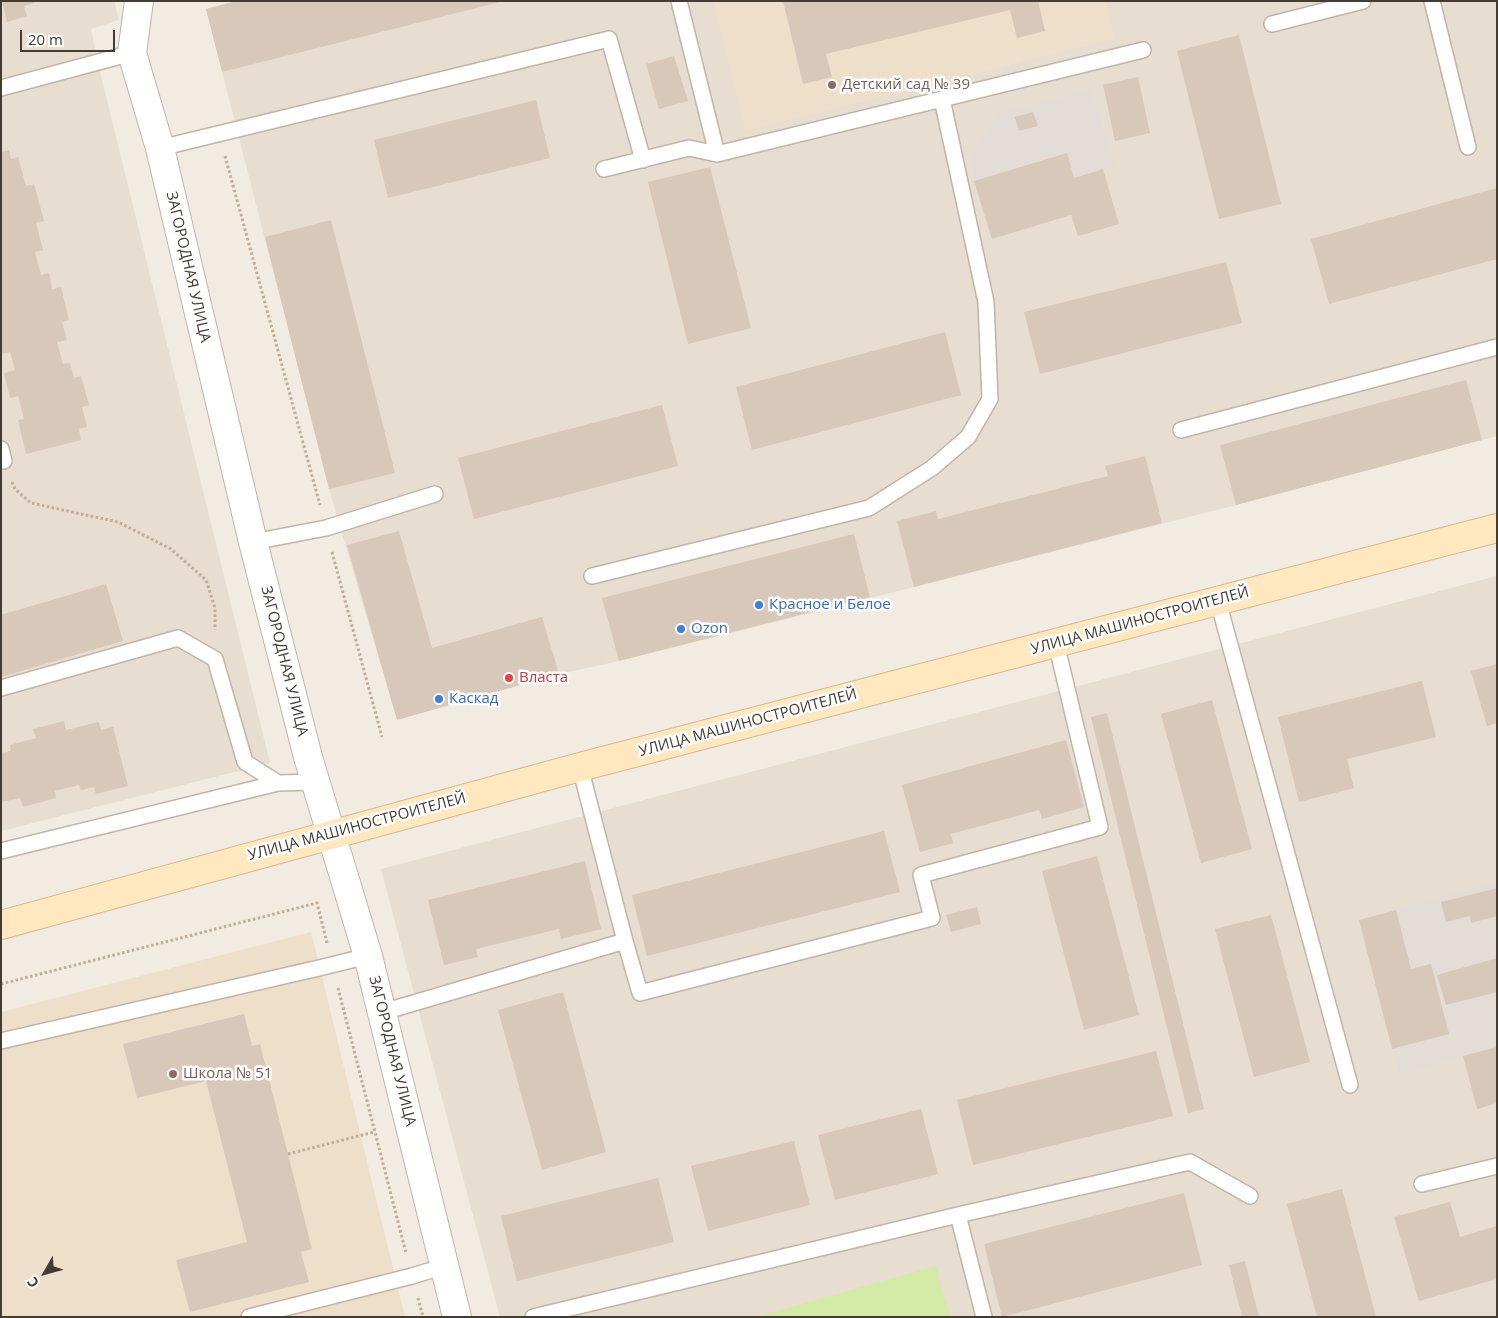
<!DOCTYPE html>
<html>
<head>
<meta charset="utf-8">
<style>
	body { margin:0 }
	#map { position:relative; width:1498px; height:1318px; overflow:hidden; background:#f2ebe2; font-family:"Open Sans",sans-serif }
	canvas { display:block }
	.frame { position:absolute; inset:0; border:2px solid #443b32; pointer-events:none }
	.north { position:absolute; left:20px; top:1248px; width:50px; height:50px; -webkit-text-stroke:4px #fff; paint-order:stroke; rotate:232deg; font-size:14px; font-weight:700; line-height:20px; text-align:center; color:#443b32 }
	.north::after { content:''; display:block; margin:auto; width:18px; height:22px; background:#443b32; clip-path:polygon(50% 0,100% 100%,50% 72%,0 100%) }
	.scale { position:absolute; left:20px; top:30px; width:95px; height:22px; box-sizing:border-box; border:2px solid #443b32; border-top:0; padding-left:6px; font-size:15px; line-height:18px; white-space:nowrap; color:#443b32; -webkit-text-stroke:4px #fff; paint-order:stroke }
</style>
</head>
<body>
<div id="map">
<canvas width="1498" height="1318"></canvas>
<div class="frame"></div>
<div class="north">С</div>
<div class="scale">20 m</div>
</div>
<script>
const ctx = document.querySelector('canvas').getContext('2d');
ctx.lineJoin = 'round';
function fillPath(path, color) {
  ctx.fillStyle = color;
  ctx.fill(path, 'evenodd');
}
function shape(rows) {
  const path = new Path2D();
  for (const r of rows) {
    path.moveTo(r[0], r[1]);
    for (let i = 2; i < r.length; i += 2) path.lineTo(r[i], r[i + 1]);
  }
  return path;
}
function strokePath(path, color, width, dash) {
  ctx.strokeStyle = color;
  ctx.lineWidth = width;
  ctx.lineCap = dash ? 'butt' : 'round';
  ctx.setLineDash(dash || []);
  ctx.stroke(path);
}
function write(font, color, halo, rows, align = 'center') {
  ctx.font = font + ' "Open Sans",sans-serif';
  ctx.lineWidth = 5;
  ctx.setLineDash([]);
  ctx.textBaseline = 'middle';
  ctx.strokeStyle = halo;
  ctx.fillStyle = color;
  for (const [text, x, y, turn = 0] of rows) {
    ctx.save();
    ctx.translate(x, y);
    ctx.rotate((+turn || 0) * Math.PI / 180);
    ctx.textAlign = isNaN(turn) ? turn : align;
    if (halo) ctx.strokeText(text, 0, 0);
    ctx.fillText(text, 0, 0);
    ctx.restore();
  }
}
const residential = shape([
	[1,1,114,1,119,20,91,29,101,76,270,763,1,831],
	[236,1,1497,1,1497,436,1236,505,914,587,619,661,559,674,397,720,329,489,206,9],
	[1497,576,1497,1317,500,1317,381,869]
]);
const industrial = shape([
	[1091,90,1115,166,1103,169,1119,224,1078,236,1071,215,992,239,974,181,973,153,999,114],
	[1497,882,1497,1103,1477,1109,1463,1056,1400,1074,1359,920]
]);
const education = shape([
	[713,1,1106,1,1115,39,745,131],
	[311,932,405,1317,1,1317,1,1012]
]);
const green = shape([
	[936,1266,950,1317,756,1317]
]);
const building = shape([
	[2,1,34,1,34,3,24,6,27,16,7,22],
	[236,1,500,1,500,2,222,72,206,9],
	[783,1,1038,1,1045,31,1017,38,1010,10,826,54,832,77,803,84],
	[1239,35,1281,204,1219,219,1177,51],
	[674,56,688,101,659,109,646,64],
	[1138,77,1150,133,1115,141,1103,85],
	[536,100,550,158,388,198,374,140],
	[1033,112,1038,126,1019,131,1015,117],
	[9,150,11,159,18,157,26,186,34,184,44,221,36,223,43,250,35,252,41,275,49,273,52,289,61,287,69,320,62,322,67,340,57,342,63,364,70,363,74,378,81,376,89,405,82,407,87,427,79,429,81,440,26,454,18,420,24,419,18,396,10,398,4,373,15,370,10,352,1,354,1,152],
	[1067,153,1074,178,1103,169,1119,224,1078,236,1071,215,992,239,974,181],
	[710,167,751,328,688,344,648,182],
	[1497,188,1497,259,1329,304,1311,239],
	[331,220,395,473,329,489,265,237],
	[1226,262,1242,323,1040,374,1024,312],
	[945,332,961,395,752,450,736,387],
	[1466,380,1482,440,1236,505,1220,445],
	[662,405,678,466,474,519,458,458],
	[1145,456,1162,523,914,587,897,521,936,511,938,519,1108,476,1105,466],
	[399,531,432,648,542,617,559,674,397,720,347,545],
	[854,534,870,597,619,661,602,598],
	[106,584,123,641,1,677,1,615],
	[1497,664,1497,723,1487,726,1471,671],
	[1422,681,1436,737,1347,759,1354,788,1299,802,1278,717],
	[1212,700,1252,849,1201,863,1161,714],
	[1107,713,1204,1109,1188,1113,1091,717],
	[64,721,66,730,99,722,101,730,113,727,128,786,96,794,94,787,81,790,79,785,55,791,56,798,23,807,20,798,1,802,1,753,11,751,10,745,36,738,33,729],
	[1066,740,1084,807,1042,819,1039,810,951,834,953,843,920,852,902,785],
	[884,831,900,892,647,956,632,895],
	[1097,856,1139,1015,1084,1030,1042,871],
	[585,861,601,929,561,939,559,929,476,949,478,957,444,965,428,900],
	[1497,888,1497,916,1471,923,1470,916,1446,922,1441,902],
	[977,907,981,924,951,932,946,915],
	[1396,910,1411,969,1431,964,1449,1034,1392,1049,1359,920],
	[1271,915,1310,1062,1254,1077,1215,929],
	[1497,958,1497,992,1446,1005,1437,975],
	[563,992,606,1152,542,1170,498,1010],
	[244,1014,252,1046,260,1044,312,1249,301,1252,309,1282,190,1312,176,1260,247,1242,206,1081,137,1098,123,1044],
	[1497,1047,1497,1103,1477,1109,1463,1056],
	[1156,1051,1173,1116,973,1165,957,1100],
	[921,1109,938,1174,835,1200,818,1135],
	[794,1141,810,1205,708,1231,691,1166],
	[658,1178,674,1242,517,1281,501,1216],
	[1342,1189,1376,1317,1317,1317,1287,1204],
	[1184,1193,1202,1265,1002,1317,984,1244],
	[1450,1202,1460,1237,1497,1226,1497,1279,1419,1301,1394,1217],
	[1245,1261,1259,1317,1242,1317,1229,1265]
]);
const path = shape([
	[225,156,320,505],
	[12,482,15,489,31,503,118,522,171,549,206,580,215,608,215,630],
	[332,552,382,737],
	[1,984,317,903,327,943],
	[338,988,406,1253],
	[288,1154,374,1132],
	[418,1298,423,1317]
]);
const lane = shape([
	[679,1,717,154],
	[1432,1,1468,147],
	[1272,24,1363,1],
	[1,88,132,53],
	[160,148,609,39,643,160],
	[604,169,689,148,717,154,1143,50],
	[1181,430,1497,347],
	[1,449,4,461],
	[253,542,326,528,435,494],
	[592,576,869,508,932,468,968,437,990,399,986,302,942,99],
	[1218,601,1350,1085],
	[1,688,178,638,215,659,245,762,278,783,317,782],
	[580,767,625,941],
	[1,851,278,783],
	[383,1012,625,941,640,993,932,918,921,875,1100,827,1056,643],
	[1,1041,319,968,368,956],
	[1422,1184,1497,1166],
	[958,1215,984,1317],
	[249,1317,412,1276,445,1266],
	[533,1317,958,1215,1190,1162,1250,1196]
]);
const street = shape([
	[139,1,132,53,160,148,253,542,308,757,368,956,457,1317]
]);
const secondary = shape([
	[1,925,580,767,1497,528]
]);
const markers = [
	[832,85,5,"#8d6e63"],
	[759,605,5,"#3f7fe0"],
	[681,629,5,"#3f7fe0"],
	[509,678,5,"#e0444e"],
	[439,699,5,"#3f7fe0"],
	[173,1074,5,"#8d6e63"]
];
const educationNames = [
	["Детский сад № 39",842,85],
	["Школа № 51",183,1074]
];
const streetNames = [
	["ЗАГОРОДНАЯ УЛИЦА",188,267,77],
	["УЛИЦА МАШИНОСТРОИТЕЛЕЙ",1140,621,-15],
	["ЗАГОРОДНАЯ УЛИЦА",284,661,76],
	["УЛИЦА МАШИНОСТРОИТЕЛЕЙ",748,723,-15],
	["УЛИЦА МАШИНОСТРОИТЕЛЕЙ",357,827,-15],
	["ЗАГОРОДНАЯ УЛИЦА",392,1051,76]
];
const shopNames = [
	["Красное и Белое",769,605],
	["Ozon",691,629],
	["Каскад",449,699]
];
const healthNames = [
	["Власта",519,678]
];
fillPath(residential, '#e7ddd0');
fillPath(industrial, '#e4ddd7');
fillPath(education, '#eddfca');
fillPath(green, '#d4eaa7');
fillPath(building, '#d8c8ba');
strokePath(lane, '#c1b5a7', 18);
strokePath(street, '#c1b5a7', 30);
strokePath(secondary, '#d5bb8e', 30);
strokePath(path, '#c1ac94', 3, [2.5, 2.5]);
strokePath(lane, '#fff', 15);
strokePath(street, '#fff', 28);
strokePath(secondary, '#ffe8bf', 28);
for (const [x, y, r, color] of markers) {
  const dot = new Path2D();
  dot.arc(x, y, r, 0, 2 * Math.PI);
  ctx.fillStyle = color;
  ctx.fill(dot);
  strokePath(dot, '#fff', 2);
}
write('15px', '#785e54', '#fff', educationNames, 'left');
write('15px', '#443b32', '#fff', streetNames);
write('15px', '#366cbe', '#fff', shopNames, 'left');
write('15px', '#be3a42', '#fff', healthNames, 'left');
</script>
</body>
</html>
